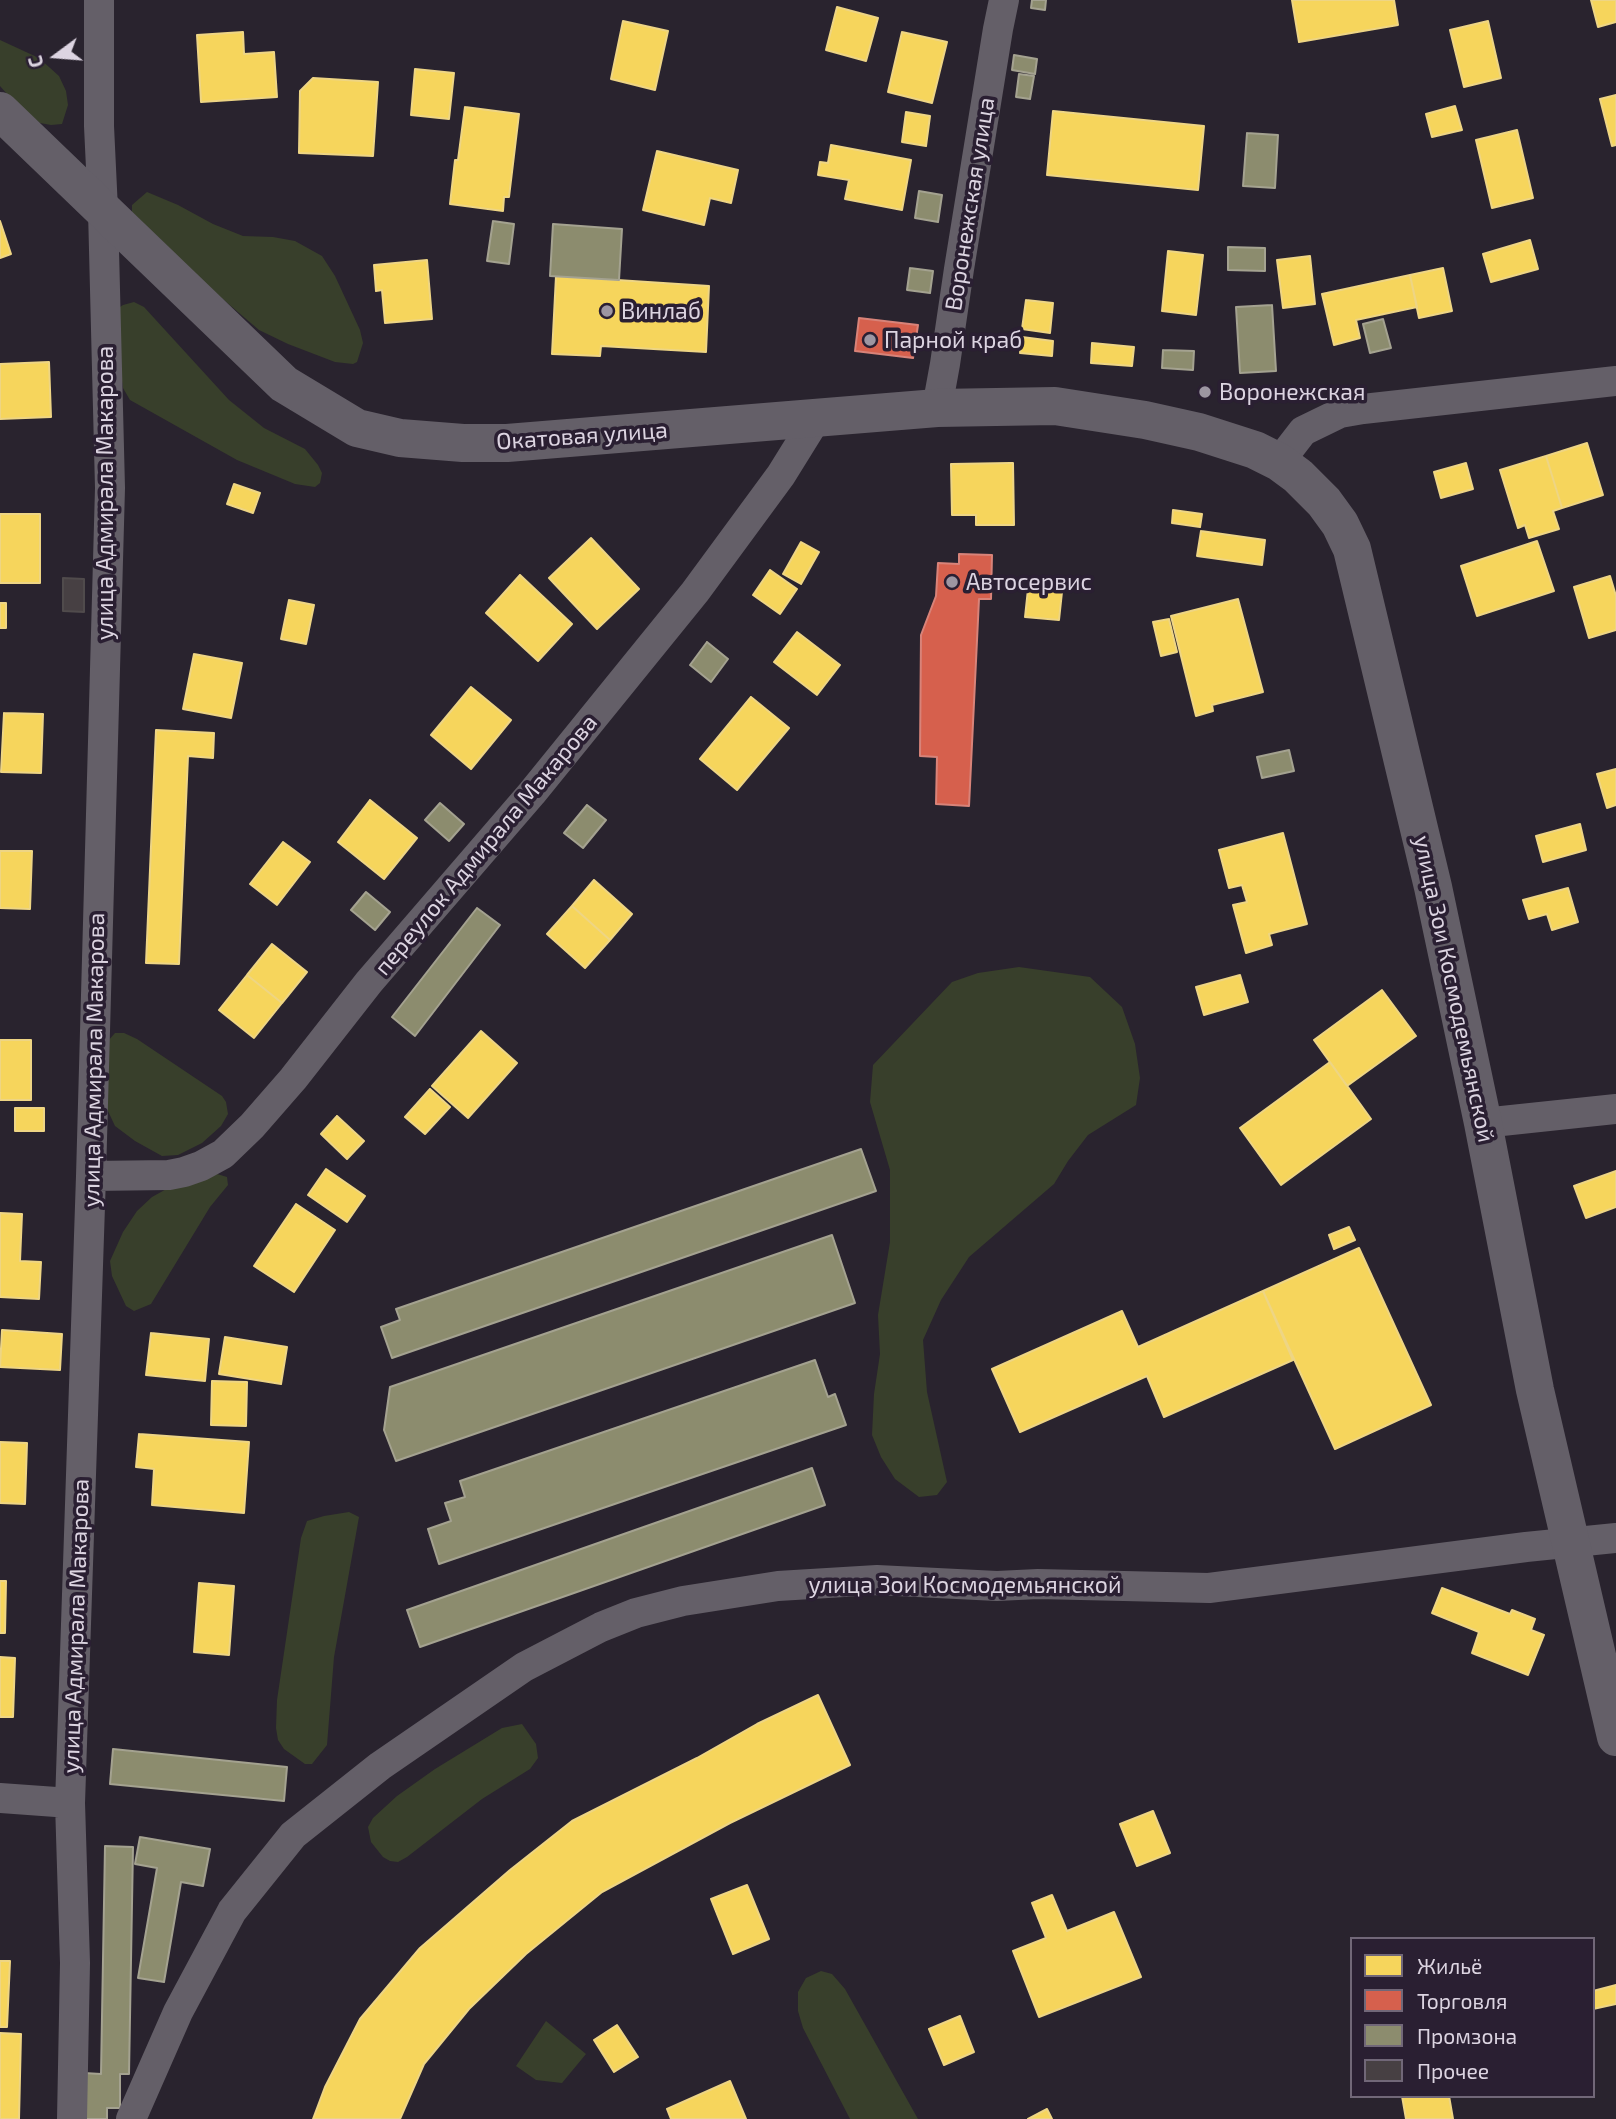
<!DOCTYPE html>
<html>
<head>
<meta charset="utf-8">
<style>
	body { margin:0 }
	#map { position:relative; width:1616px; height:2119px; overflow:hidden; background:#29232e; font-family:"Exo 2",sans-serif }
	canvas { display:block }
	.legend { position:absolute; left:1350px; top:1937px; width:245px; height:161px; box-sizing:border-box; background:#2a1f32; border:2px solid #716778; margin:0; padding:9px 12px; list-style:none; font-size:21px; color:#dcd4e1 }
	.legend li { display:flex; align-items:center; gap:14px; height:35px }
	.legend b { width:35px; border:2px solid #716778 }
	.north { position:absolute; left:21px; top:21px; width:70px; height:70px; -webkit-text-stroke:5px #2a1f32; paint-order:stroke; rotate:254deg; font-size:19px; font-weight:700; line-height:28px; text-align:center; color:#dcd4e1 }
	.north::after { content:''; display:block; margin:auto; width:24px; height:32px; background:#dcd4e1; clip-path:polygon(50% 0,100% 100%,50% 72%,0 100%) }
</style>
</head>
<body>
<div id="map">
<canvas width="1616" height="2119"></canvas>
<ul class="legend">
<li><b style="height:19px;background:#f6d55c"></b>Жильё</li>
<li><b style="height:19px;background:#d6604d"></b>Торговля</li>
<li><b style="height:19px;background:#8c8c6e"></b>Промзона</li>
<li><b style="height:19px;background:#474043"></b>Прочее</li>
</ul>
<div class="north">С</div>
</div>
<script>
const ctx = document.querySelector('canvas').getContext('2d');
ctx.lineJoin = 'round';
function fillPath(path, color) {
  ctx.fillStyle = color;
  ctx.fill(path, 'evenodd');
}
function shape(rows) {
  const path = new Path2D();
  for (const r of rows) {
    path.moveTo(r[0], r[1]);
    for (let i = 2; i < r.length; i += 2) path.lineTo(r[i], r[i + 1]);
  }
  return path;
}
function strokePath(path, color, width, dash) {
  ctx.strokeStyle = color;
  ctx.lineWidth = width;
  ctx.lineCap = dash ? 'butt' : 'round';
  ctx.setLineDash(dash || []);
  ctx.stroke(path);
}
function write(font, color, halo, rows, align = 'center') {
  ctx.font = font + ' "Exo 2",sans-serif';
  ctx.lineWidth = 7;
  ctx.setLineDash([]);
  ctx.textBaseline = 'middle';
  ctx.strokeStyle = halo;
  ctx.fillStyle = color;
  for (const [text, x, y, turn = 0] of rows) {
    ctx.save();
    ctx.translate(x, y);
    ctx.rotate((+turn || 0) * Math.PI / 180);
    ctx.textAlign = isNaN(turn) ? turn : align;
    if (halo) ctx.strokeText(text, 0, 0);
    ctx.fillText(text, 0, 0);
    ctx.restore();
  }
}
const green = shape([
	[0,40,39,58,59,76,66,91,68,105,62,124,51,125,40,123,15,103,0,86],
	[147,192,178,205,213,224,243,236,273,237,295,241,322,256,335,276,360,330,363,343,357,362,353,364,335,362,288,344,259,330,211,289,132,212,132,205],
	[134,302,144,307,229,400,264,428,305,449,318,465,322,473,320,483,315,487,295,484,237,460,130,400,123,388,117,347,117,309,123,305],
	[1019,967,1090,977,1122,1007,1135,1044,1140,1078,1136,1105,1088,1135,1068,1161,1054,1184,969,1257,941,1300,923,1340,927,1392,947,1482,937,1495,919,1497,895,1479,881,1457,872,1435,874,1394,880,1354,878,1315,890,1242,890,1170,870,1102,873,1065,952,982,978,973],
	[115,1033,124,1033,137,1039,222,1096,226,1102,228,1114,221,1126,202,1143,178,1155,162,1156,135,1141,115,1126,107,1109,108,1041],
	[217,1174,227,1177,228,1185,210,1207,151,1304,134,1311,126,1306,112,1276,110,1261,123,1232,137,1211,152,1197,170,1187],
	[349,1512,359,1517,334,1657,327,1745,312,1764,305,1764,284,1749,278,1740,276,1728,277,1700,301,1538,307,1521,324,1516],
	[522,1724,536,1744,538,1758,530,1769,482,1799,407,1857,398,1862,390,1861,383,1857,371,1842,368,1827,373,1818,397,1796,435,1769,502,1728],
	[821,1971,832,1974,845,1989,918,2119,850,2119,803,2028,798,2011,798,1992,806,1978],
	[546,2021,586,2054,562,2083,536,2080,516,2066]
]);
const homes = shape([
	[1292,0,1394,0,1398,25,1299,42,1292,0],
	[1591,0,1616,0,1616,22,1598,27,1591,0],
	[837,7,878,18,866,61,826,50,837,7],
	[623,21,668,31,655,90,611,79,623,21],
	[1488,21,1501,78,1464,87,1450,30,1488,21],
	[243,32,244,54,274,52,277,97,201,102,197,35,243,32],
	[902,32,947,42,932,103,888,92,902,32],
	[415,69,454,73,449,119,411,115,415,69],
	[313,78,378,82,373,156,299,153,300,91,313,78],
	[1616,95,1616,145,1612,146,1600,99,1616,95],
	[1455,106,1462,130,1432,137,1426,114,1455,106],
	[465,107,519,114,509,197,504,197,503,211,450,204,455,160,458,160,465,107],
	[1053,111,1204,126,1198,190,1047,175,1053,111],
	[906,112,930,116,926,146,902,142,906,112],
	[1517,130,1533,198,1492,208,1476,140,1517,130],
	[831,145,911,160,902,210,845,199,849,180,818,175,820,162,828,163,831,145],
	[657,151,738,170,731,203,710,198,704,225,643,210,657,151],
	[0,221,11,254,0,258,0,221],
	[1530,240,1538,269,1491,282,1483,254,1530,240],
	[1168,251,1203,255,1196,315,1162,311,1168,251],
	[1310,256,1315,304,1283,308,1277,260,1310,256],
	[427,260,432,319,385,323,382,290,376,291,374,265,427,260],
	[1443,268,1452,311,1419,318,1410,275,1443,268],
	[1410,275,1417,307,1356,320,1360,338,1334,345,1322,294,1410,275],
	[556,276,709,286,706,352,601,346,600,356,552,354,556,276],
	[1026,300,1053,303,1050,333,1022,329,1026,300],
	[1022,337,1053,341,1052,356,1020,353,1022,337],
	[1092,343,1134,347,1132,366,1091,363,1092,343],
	[49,362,51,417,0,419,0,364,49,362],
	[1587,443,1603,495,1562,508,1546,456,1587,443],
	[1546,456,1562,508,1553,511,1559,529,1529,538,1525,525,1518,528,1500,470,1546,456],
	[1010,463,1013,463,1014,525,976,525,976,515,952,515,951,464,1010,463],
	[1466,463,1473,489,1441,498,1434,472,1466,463],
	[234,484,260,493,253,513,227,504,234,484],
	[1173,510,1202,514,1200,527,1172,523,1173,510],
	[0,514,40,514,40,583,0,583,0,514],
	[1201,531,1265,540,1262,565,1197,556,1201,531],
	[591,538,639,589,597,629,549,578,591,538],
	[1537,541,1554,591,1477,616,1461,566,1537,541],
	[801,542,819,552,801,584,783,574,801,542],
	[770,570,797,589,780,614,753,595,770,570],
	[520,575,572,624,538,661,486,613,520,575],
	[1610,576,1616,596,1616,630,1589,638,1574,587,1610,576],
	[1028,589,1062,592,1059,620,1025,617,1028,589],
	[1238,599,1263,692,1212,705,1213,711,1196,716,1171,616,1238,599],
	[289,600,314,605,306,644,281,639,289,600],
	[0,603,6,603,6,628,0,628,0,603],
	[1169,619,1177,652,1161,656,1153,622,1169,619],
	[797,632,840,665,817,695,774,662,797,632],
	[194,654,242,663,231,718,183,709,194,654],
	[471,687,511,720,471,769,431,735,471,687],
	[751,697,789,728,737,790,700,759,751,697],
	[4,713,43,714,41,773,1,772,4,713],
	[156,730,214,733,213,758,188,756,179,964,146,963,156,730],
	[1616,769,1616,805,1607,808,1597,774,1616,769],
	[370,800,417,838,384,879,338,842,370,800],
	[1580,824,1586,850,1543,862,1536,836,1580,824],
	[1283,833,1307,924,1269,934,1272,945,1246,953,1233,905,1247,902,1242,885,1229,888,1219,850,1283,833],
	[283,842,310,862,277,905,250,884,283,842],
	[0,851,32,851,30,909,0,908,0,851],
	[594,880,632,914,610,940,572,906,594,880],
	[1568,888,1578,922,1552,930,1547,914,1529,919,1523,900,1568,888],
	[572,906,610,940,585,968,547,934,572,906],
	[272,944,307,972,282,1003,247,975,272,944],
	[247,975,282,1003,254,1038,219,1010,247,975],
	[1240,975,1248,1002,1204,1015,1196,987,1240,975],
	[1382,990,1416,1036,1347,1086,1314,1040,1382,990],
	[481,1031,517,1063,468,1118,432,1086,481,1031],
	[0,1040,31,1040,31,1100,0,1100,0,1040],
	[1330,1062,1371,1119,1281,1185,1240,1128,1330,1062],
	[430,1089,450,1107,425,1134,405,1117,430,1089],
	[15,1108,44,1108,44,1131,15,1131,15,1108],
	[337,1116,364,1141,347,1159,321,1134,337,1116],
	[326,1169,365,1196,347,1222,308,1195,326,1169],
	[1616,1171,1616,1207,1586,1218,1574,1186,1616,1171],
	[296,1204,335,1230,294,1292,254,1266,296,1204],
	[0,1213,22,1214,20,1261,41,1262,39,1299,0,1297,0,1213],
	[1349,1227,1355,1240,1334,1249,1329,1235,1349,1227],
	[1359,1248,1431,1405,1335,1449,1263,1291,1359,1248],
	[1263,1291,1293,1360,1164,1417,1147,1376,1020,1432,992,1369,1122,1311,1138,1347,1263,1291],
	[2,1330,62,1334,60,1370,0,1367,2,1330],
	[151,1333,209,1339,205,1381,146,1375,151,1333],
	[225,1337,287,1347,281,1384,219,1374,225,1337],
	[212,1381,247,1382,246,1426,211,1425,212,1381],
	[139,1434,249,1442,244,1513,152,1505,154,1469,136,1467,139,1434],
	[0,1442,27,1443,25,1504,0,1503,0,1442],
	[0,1581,6,1581,5,1633,0,1633,0,1581],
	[199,1583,234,1586,229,1655,194,1652,199,1583],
	[1442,1588,1510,1614,1512,1610,1535,1619,1531,1630,1544,1635,1528,1675,1472,1653,1479,1632,1432,1613,1442,1588],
	[0,1657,15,1658,13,1717,0,1717,0,1657],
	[818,1695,850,1765,730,1823,602,1892,526,1954,469,2009,424,2064,400,2119,313,2119,325,2087,360,2019,420,1948,510,1870,572,1821,697,1758,757,1724,818,1695],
	[1153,1811,1170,1853,1137,1866,1120,1824,1153,1811],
	[747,1885,769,1939,733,1954,711,1899,747,1885],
	[1052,1895,1067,1931,1114,1912,1141,1977,1039,2017,1013,1951,1046,1938,1032,1903,1052,1895],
	[0,1961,10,1961,7,2027,0,2027,0,1961],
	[1616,1985,1616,2004,1593,2009,1593,1991,1616,1985],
	[960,2016,974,2052,944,2065,929,2029,960,2016],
	[617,2025,638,2057,614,2072,594,2040,617,2025],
	[0,2033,21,2034,19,2119,0,2119,0,2033],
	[730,2081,746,2119,671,2119,667,2109,730,2081],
	[1402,2096,1449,2096,1453,2119,1406,2119,1402,2096],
	[1047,2109,1052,2119,1028,2119,1047,2109]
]);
const shops = shape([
	[859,318,918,325,913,358,855,351,859,318],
	[959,554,992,555,991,599,979,599,969,806,936,804,937,757,920,756,921,635,936,596,938,563,959,564,959,554]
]);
const industry = shape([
	[1032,0,1046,0,1045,10,1031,8,1032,0],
	[1014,55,1037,59,1035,74,1012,70,1014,55],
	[1019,74,1034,76,1030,99,1016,97,1019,74],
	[1247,133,1278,135,1275,188,1243,186,1247,133],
	[919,191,942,195,938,222,915,218,919,191],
	[493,221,514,224,509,264,487,261,493,221],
	[553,224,622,229,619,280,550,276,553,224],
	[1228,247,1265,248,1265,271,1228,270,1228,247],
	[910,268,933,271,930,293,907,290,910,268],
	[1272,305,1276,371,1240,373,1236,307,1272,305],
	[1383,319,1391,348,1370,353,1363,324,1383,319],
	[1163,350,1194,351,1193,370,1162,368,1163,350],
	[707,642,728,659,711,682,690,665,707,642],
	[1289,750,1294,771,1262,778,1257,757,1289,750],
	[440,803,464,824,449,841,425,820,440,803],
	[587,805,606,820,583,848,564,833,587,805],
	[366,892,390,912,375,930,351,910,366,892],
	[477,908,500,925,415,1036,392,1017,477,908],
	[861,1149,876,1191,392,1358,381,1327,400,1320,396,1309,861,1149],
	[832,1235,855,1303,396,1461,384,1430,390,1387,832,1235],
	[815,1360,828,1397,835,1394,846,1425,439,1564,428,1529,451,1521,445,1503,465,1497,460,1481,815,1360],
	[812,1468,825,1505,420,1647,407,1610,812,1468],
	[113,1749,287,1767,284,1801,110,1784,113,1749],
	[140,1837,210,1849,203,1886,181,1882,164,1982,138,1978,157,1868,135,1864,140,1837],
	[105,1846,133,1847,129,2074,120,2074,120,2108,107,2108,107,2119,83,2119,84,2073,101,2074,105,1846]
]);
const building = shape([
	[63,578,84,579,84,612,63,611,63,578]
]);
const street = shape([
	[937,408,945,364,959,269,998,29,1004,0],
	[1279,462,1303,431,1340,413,1363,409,1616,381],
	[1483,1123,1616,1109],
	[91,1176,169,1175,184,1172,201,1166,223,1154,252,1126,293,1079,369,982,532,793,695,592,781,475,817,417],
	[0,1798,70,1803],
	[72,2119,75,1963,70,1803,91,1176,110,488,103,210,99,126,99,0],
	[131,2119,178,2012,232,1911,293,1835,380,1766,524,1667,601,1627,636,1613,683,1601,778,1586,877,1580,997,1586,1038,1584,1209,1588,1526,1547,1616,1538]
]);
const secondary = shape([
	[0,111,284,384,357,428,400,438,463,443,507,443,937,408,1055,406,1145,420,1199,432,1255,450,1279,462,1298,476,1324,502,1340,524,1352,549,1433,887,1483,1123,1535,1390,1616,1737]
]);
const markers = [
	[607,311,7,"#9d96a2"],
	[870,340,7,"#9d96a2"],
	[1205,392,7,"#9d96a2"],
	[952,582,7,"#9d96a2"]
];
const streetNames = [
	["Воронежская улица",970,204,-81],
	["Окатовая улица",582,436,-4],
	["улица Адмирала Макарова",105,493,-90],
	["переулок Адмирала Макарова",486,845,-50],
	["улица Зои Космодемьянской",1454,989,78],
	["улица Адмирала Макарова",94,1060,-89],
	["улица Зои Космодемьянской",965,1585],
	["улица Адмирала Макарова",76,1626,-88]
];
const poiNames = [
	["Винлаб",621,311],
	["Парной краб",884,340],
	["Воронежская",1219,392],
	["Автосервис",966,582]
];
fillPath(green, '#383f2b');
fillPath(homes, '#f6d55c');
strokePath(homes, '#eed584', 2);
fillPath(shops, '#d6604d');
strokePath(shops, '#d88379', 2);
fillPath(industry, '#8c8c6e');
strokePath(industry, '#a4a290', 2);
fillPath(building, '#474043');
strokePath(building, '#504b4c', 2);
strokePath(street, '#645f68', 30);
strokePath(secondary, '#645f68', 38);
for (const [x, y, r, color] of markers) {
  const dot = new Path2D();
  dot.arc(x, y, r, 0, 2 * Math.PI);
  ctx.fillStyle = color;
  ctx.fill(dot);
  strokePath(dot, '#2a1f32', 2.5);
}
write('23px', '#dcd4e1', '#2a1f32', streetNames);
write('23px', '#dcd4e1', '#2a1f32', poiNames, 'left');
</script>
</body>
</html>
